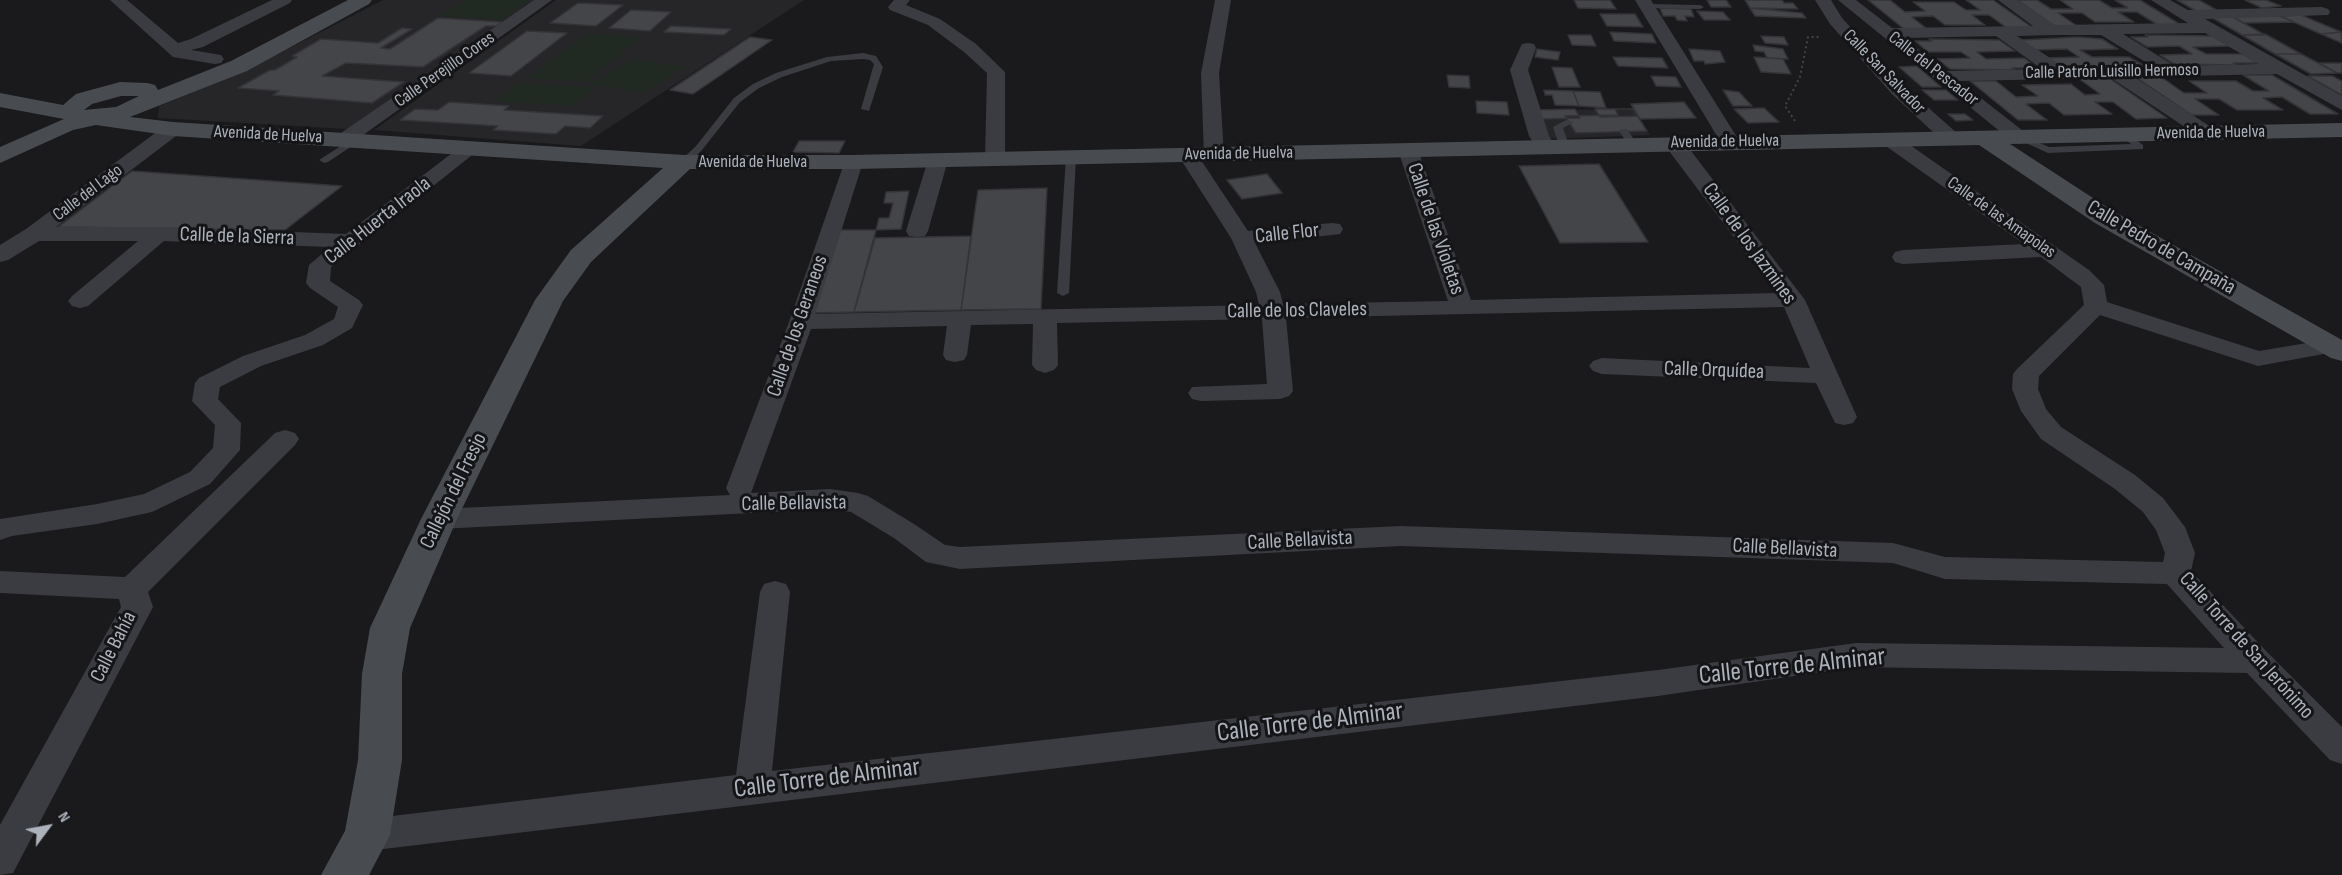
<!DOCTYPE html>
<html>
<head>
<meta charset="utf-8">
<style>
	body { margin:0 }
	#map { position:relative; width:2342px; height:875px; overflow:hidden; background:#1a1a1c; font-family:"Sofia Sans Condensed",sans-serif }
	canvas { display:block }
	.north { position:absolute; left:18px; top:797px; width:60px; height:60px; -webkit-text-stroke:4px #151517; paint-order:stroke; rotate:58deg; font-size:16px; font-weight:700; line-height:24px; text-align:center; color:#acb2bc }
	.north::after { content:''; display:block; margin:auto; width:21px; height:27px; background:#acb2bc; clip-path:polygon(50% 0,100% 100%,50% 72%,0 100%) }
</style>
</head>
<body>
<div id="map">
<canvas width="2342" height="875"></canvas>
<div class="north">N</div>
</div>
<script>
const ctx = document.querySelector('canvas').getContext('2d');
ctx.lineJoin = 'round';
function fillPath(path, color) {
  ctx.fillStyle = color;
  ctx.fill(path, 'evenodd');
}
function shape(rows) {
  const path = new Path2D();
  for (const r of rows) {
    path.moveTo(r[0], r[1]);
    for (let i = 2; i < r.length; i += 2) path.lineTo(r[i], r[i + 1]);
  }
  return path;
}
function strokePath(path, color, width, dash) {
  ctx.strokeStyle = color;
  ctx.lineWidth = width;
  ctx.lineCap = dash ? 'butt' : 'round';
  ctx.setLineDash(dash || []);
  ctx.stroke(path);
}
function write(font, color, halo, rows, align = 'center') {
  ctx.font = font + ' "Sofia Sans Condensed",sans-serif';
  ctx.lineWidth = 6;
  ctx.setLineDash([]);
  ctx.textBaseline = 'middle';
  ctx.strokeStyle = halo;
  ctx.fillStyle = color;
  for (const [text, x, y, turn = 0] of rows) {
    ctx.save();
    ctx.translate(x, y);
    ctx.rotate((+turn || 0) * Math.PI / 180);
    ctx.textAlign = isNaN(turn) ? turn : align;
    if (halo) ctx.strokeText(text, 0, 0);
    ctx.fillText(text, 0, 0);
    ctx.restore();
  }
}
const built = shape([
	[383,0,534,0,347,129,158,118,159,106,241,73],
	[556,0,804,0,581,146,374,130],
	[1633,109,1650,135,1544,139,1537,110]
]);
const green = shape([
	[465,0,530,0,501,20,439,16],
	[586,34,641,37,586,82,528,78],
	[632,59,685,67,643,93,589,84],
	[518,83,595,87,573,106,495,101]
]);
const building = shape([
	[1574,0,1610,0,1616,9,1578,8,1574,0],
	[1707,0,1726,0,1731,7,1711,7,1707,0],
	[1745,0,1782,0,1784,3,1793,3,1798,9,1750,8,1745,0],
	[1868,0,1890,0,1905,12,1925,11,1913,2,1954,2,1966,10,1980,10,1966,0,1993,0,2033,28,2007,28,1989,15,1972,15,1985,25,1945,25,1933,16,1912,17,1927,29,1904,29,1868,0],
	[2017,0,2037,0,2051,9,2073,9,2060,0,2099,0,2112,8,2128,8,2115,0,2140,0,2181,25,2158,25,2137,12,2118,12,2134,22,2095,22,2082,13,2058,13,2077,26,2055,26,2017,0],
	[2177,0,2199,0,2220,12,2198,12,2177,0],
	[2245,0,2266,0,2281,6,2262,8,2245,0],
	[578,3,623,5,596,26,550,23,578,3],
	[1660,8,1691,9,1694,17,1685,16,1687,21,1677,20,1675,16,1663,16,1660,8],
	[1750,8,1802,13,1806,18,1755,16,1750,8],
	[631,10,671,12,650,31,609,28,631,10],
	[1697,11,1723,12,1730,20,1704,20,1697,11],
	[1600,14,1635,14,1643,27,1607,26,1600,14],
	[2301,15,2341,32,2321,34,2280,16,2301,15],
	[2231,16,2265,35,2242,35,2211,17,2231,16],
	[2231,16,2280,16,2294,22,2244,23,2231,16],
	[438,18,502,22,496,26,486,26,423,67,346,63,322,76,404,82,372,103,273,95,279,91,238,88,270,70,275,70,297,57,292,56,321,39,378,43,402,28,412,29,381,48,390,49,438,18],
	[671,26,731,29,724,35,664,32,671,26],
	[527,31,567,33,511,76,469,73,527,31],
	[1610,32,1652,34,1656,43,1614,41,1610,32],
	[2341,32,2342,43,2321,34,2341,32],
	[2265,34,2301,54,2275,54,2242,35,2265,34],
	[1568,35,1591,35,1596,46,1572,45,1568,35],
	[2145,35,2212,36,2230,46,2193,47,2206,54,2243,54,2258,63,2233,63,2236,65,2174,64,2160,55,2192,54,2179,46,2147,47,2131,37,2148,37,2145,35],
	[1761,36,1784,37,1788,45,1765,43,1761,36],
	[750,37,772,40,693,94,670,90,750,37],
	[2078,37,2102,39,2118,49,2080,50,2092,57,2129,57,2143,65,2117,66,2121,68,2059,67,2046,58,2079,57,2067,49,2034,50,2021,40,2078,37],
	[1929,39,1999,40,2015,51,1977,52,1986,59,2024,58,2038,68,2012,68,2015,70,1950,69,1937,59,1970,58,1961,52,1928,52,1915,41,1932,41,1929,39],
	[1753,45,1783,49,1788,59,1767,58,1764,52,1755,51,1753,45],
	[1537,49,1560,52,1558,60,1535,57,1537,49],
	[1689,49,1720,51,1725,62,1705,64,1704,61,1694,61,1689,49],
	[2275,54,2301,54,2337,73,2311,74,2275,54],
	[1613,57,1662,58,1668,68,1618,66,1613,57],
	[1754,57,1783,59,1791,74,1761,72,1754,57],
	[2319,63,2342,63,2342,73,2337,73,2319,63],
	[1917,66,1941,87,1922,87,1899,67,1917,66],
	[1552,67,1572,68,1580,87,1559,87,1552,67],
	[1447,75,1469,76,1470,88,1449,87,1447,75],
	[2243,75,2272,75,2338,114,2310,114,2282,97,2263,98,2283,110,2237,110,2219,99,2195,99,2219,115,2192,115,2137,78,2161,77,2184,93,2207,93,2189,81,2236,81,2253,91,2269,91,2243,75],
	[1651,76,1676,77,1681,87,1656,86,1651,76],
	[2308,76,2332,76,2342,81,2342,95,2308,76],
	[2078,78,2109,78,2167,118,2136,119,2113,102,2095,102,2112,114,2064,115,2049,103,2026,104,2047,120,2018,120,1970,81,1996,81,2016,97,2038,96,2022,85,2071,84,2085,95,2100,94,2078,78],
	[1544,90,1573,91,1579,106,1555,105,1552,95,1545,95,1544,90],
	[1723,90,1739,92,1752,106,1733,106,1723,90],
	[1922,90,1946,90,1958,100,1934,100,1922,90],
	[1573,91,1600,92,1606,108,1579,106,1573,91],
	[1476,101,1507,102,1509,115,1477,113,1476,101],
	[449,102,509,106,504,110,603,116,590,128,565,126,556,134,493,130,498,126,400,120,415,109,438,110,449,102],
	[1684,102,1696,118,1640,119,1631,104,1684,102],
	[1764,108,1779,122,1748,123,1734,109,1764,108],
	[1575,109,1580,118,1542,119,1537,110,1575,109],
	[1595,109,1633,109,1638,116,1600,117,1595,109],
	[1615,109,1633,109,1647,131,1576,133,1565,116,1618,115,1615,109],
	[1948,114,1965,114,1973,120,1956,121,1948,114],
	[799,141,845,141,839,153,793,152,799,141],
	[1599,164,1648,242,1560,243,1519,166,1599,164],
	[132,171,342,186,285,230,58,227,132,171],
	[1267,174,1282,193,1242,199,1227,180,1267,174],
	[1047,188,1041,309,961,310,978,190,1047,188],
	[909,191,901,229,876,230,879,218,889,218,893,203,884,203,886,192,909,191],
	[840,230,876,230,854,312,813,313,840,230],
	[971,236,961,310,854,312,875,238,971,236]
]);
const path = shape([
	[1795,121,1785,106,1800,77,1808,37,1821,37]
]);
const lane = shape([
	[1644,4,1700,5,1704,7,1700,9,1647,8,1644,8,1644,4],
	[863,53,876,56,883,67,869,111,861,109,874,64,870,60,863,59,831,61,782,77,759,88,740,102,702,150,688,164,684,165,679,162,696,146,734,98,753,84,776,73,827,57,863,53],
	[1566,120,1574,122,1563,128,1569,145,1564,148,1559,145,1553,127,1566,120],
	[1621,129,1627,129,1637,144,1635,146,1629,146,1619,131,1621,129],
	[2125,132,2143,145,2143,149,2048,153,2015,138,2023,136,2049,147,2131,144,2120,135,2125,132],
	[355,137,360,140,358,142,328,162,324,163,319,160,355,137],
	[1071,154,1076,157,1069,293,1063,296,1057,293,1066,157,1071,154]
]);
const street = shape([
	[110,0,127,0,178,43,191,39,272,0,292,0,290,3,203,47,191,50,221,55,224,59,221,63,215,64,173,57,110,0],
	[534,0,552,0,352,143,338,143,335,139,338,135,534,0],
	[894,0,910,0,906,5,940,19,976,44,1005,72,1005,159,1002,163,988,163,985,159,987,73,964,52,928,25,890,10,888,7,894,0],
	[1215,0,1231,0,1219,73,1224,155,1221,159,1214,161,1207,159,1204,155,1201,73,1215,0],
	[1635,0,1651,0,1740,142,1737,146,1723,146,1635,0],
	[1815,0,1831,0,1842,18,1904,86,1959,135,1962,139,1959,143,1945,143,1892,94,1830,24,1815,0],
	[1838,0,1856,0,1892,28,2033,26,1998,0,2017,0,2055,25,2188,23,2151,0,2170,0,2188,10,2322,7,2328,9,2330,12,2328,15,2205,19,2342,96,2342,110,2277,74,2134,77,2214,129,2217,133,2214,137,2207,139,2200,137,2111,78,1959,81,2027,134,2030,138,2027,142,2020,144,2013,142,1838,0],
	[2205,33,2259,64,2175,66,2123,34,2205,33],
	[2054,35,2101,35,2152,66,2065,68,2017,36,2054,35],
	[1996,36,2042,69,1946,71,1904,38,1996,36],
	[1528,43,1534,44,1536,48,1528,70,1549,136,1555,146,1552,150,1545,152,1538,150,1529,136,1510,70,1520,48,1522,44,1528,43],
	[173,123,180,125,183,129,180,133,56,227,159,227,346,234,464,144,478,144,481,148,331,267,330,281,359,300,363,305,352,328,323,345,261,366,220,387,218,399,241,423,240,450,210,484,152,512,97,524,12,536,0,540,0,519,97,504,144,494,190,472,213,448,215,425,192,401,195,383,199,378,243,356,305,335,334,319,338,307,310,288,306,283,309,265,330,247,164,241,88,306,80,308,72,306,68,301,72,296,138,241,39,241,8,260,0,262,0,245,26,229,166,125,173,123],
	[1890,134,1897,136,2089,270,2104,285,2107,302,2259,351,2331,339,2340,341,2342,344,2340,351,2258,366,2100,315,2039,376,2038,389,2046,409,2061,427,2135,475,2163,498,2185,527,2195,553,2191,571,2267,652,2342,727,2342,764,2330,760,2247,673,1856,667,1658,696,367,851,354,846,348,835,354,824,367,819,736,775,760,592,764,584,775,581,786,584,790,592,772,771,1658,670,1856,643,2224,648,2167,584,1945,579,1893,563,1401,546,960,569,926,562,894,538,851,512,830,509,439,529,429,526,424,519,429,512,439,509,730,495,726,488,789,322,846,158,860,158,863,162,815,314,1259,305,1256,292,1231,238,1178,155,1181,151,1188,149,1195,151,1248,231,1332,223,1340,224,1343,229,1340,234,1332,235,1255,243,1280,292,1283,304,1448,301,1398,150,1401,146,1408,144,1415,146,1418,150,1471,300,1776,293,1663,143,1666,139,1673,137,1680,139,1691,151,1805,300,1857,417,1853,423,1844,425,1835,423,1816,383,1602,374,1593,371,1589,366,1593,361,1602,358,1810,368,1784,307,1286,318,1293,391,1289,396,1280,399,1201,401,1192,399,1188,393,1192,387,1267,384,1262,319,1057,323,1058,365,1054,370,1045,373,1036,370,1032,365,1033,324,971,325,967,355,964,360,955,362,946,360,943,355,947,326,811,329,751,493,830,489,858,493,868,496,914,524,945,545,960,547,1401,526,1893,543,1945,557,2163,562,2165,553,2156,530,2143,512,2115,489,2041,439,2021,411,2012,389,2013,374,2017,369,2084,305,2081,287,2041,257,1903,264,1895,262,1892,257,1895,252,1903,250,2024,244,1883,144,1880,140,1883,136,1890,134],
	[938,154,945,156,948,160,928,231,925,236,917,237,909,236,906,231,928,160,931,156,938,154],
	[285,430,295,433,299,439,295,445,148,592,153,607,13,873,0,875,0,825,121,607,119,599,0,593,0,571,125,577,275,433,285,430]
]);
const secondary = shape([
	[348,0,372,0,369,4,247,71,130,117,173,122,684,155,853,155,2342,123,2342,137,2010,144,2113,211,2342,340,2342,361,2331,358,2095,223,1979,145,853,169,690,169,591,262,563,301,457,519,410,628,402,674,402,760,390,835,369,875,321,875,345,831,358,760,362,674,370,628,421,519,535,300,571,250,663,168,173,136,96,125,73,130,0,163,0,147,64,119,0,107,0,93,63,105,76,94,120,82,147,83,155,85,158,90,231,61,348,0],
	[121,96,139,96,116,107,84,110,92,104,121,96]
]);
const farStreetnames = [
	["Calle del Pescador",1933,69,38],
	["Calle Perejillo Cores",445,70,-35],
	["Calle San Salvador",1884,72,46],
	["Calle Patrón Luisillo Hermoso",2112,72,-1],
	["Avenida de Huelva",2211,133,-1],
	["Avenida de Huelva",268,135,3],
	["Avenida de Huelva",1725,142,-1],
	["Avenida de Huelva",1239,154,-1],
	["Avenida de Huelva",753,162],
	["Calle del Lago",88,193,-37],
	["Calle de las Amapolas",2001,218,35]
];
const streetNames = [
	["Calle Huerta Iraola",378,221,-38],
	["Calle de las Violetas",1435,229,71],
	["Calle Flor",1287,234,-6],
	["Calle de la Sierra",237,237,2],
	["Calle de los Jazmines",1749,244,54],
	["Calle Pedro de Campaña",2161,248,30],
	["Calle de los Claveles",1297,311,-1],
	["Calle de los Geraneos",798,326,-71],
	["Calle Orquídea",1714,371,2],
	["Callejón del Fresjo",454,491,-64],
	["Calle Bellavista",794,504,-1],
	["Calle Bellavista",1300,541,-3],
	["Calle Bellavista",1785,549,3],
	["Calle Torre de San Jerónimo",2246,646,48],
	["Calle Bahía",114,647,-63]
];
const nearStreetnames = [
	["Calle Torre de Alminar",1792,667,-6],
	["Calle Torre de Alminar",1310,723,-7],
	["Calle Torre de Alminar",827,779,-7]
];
fillPath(built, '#262629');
fillPath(green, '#212a22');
fillPath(building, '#444549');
strokePath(building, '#343438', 1.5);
strokePath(path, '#414348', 2, [2, 3]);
fillPath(lane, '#3b3c41');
fillPath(street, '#3b3c41');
fillPath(secondary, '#484c51');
write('18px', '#acb2bc', '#151517', farStreetnames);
write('21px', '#acb2bc', '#151517', streetNames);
write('26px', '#acb2bc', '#151517', nearStreetnames);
</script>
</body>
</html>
